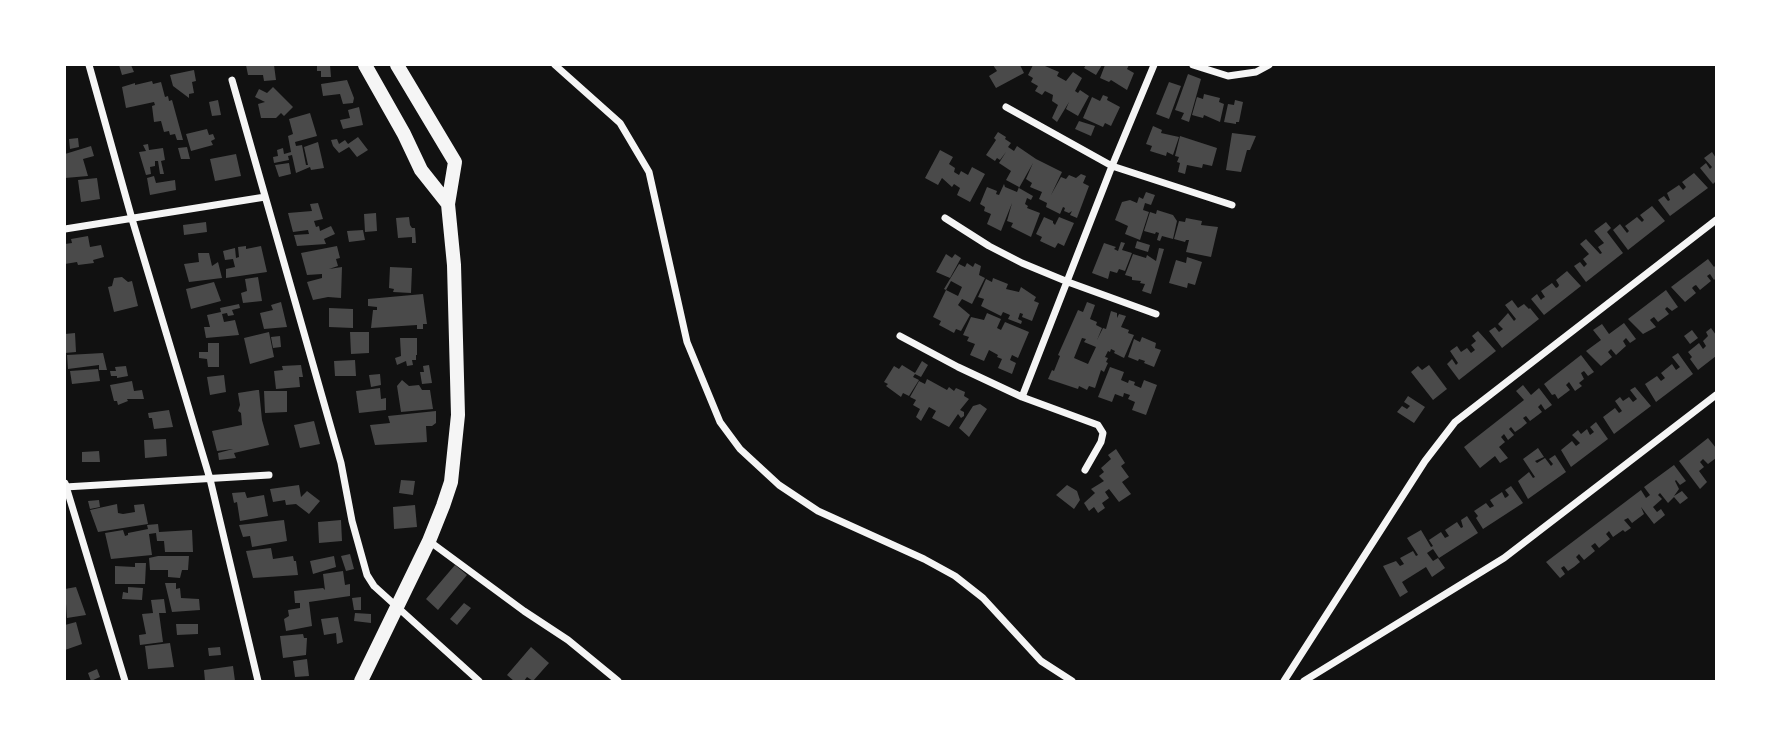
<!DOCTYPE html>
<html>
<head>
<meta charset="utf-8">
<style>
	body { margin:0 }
	#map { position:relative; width:1781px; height:746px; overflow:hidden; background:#111; font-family:"Zilla Slab",serif }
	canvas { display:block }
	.frame { position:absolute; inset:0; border:66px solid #fff; pointer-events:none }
</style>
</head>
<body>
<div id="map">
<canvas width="1781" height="746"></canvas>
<div class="frame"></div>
</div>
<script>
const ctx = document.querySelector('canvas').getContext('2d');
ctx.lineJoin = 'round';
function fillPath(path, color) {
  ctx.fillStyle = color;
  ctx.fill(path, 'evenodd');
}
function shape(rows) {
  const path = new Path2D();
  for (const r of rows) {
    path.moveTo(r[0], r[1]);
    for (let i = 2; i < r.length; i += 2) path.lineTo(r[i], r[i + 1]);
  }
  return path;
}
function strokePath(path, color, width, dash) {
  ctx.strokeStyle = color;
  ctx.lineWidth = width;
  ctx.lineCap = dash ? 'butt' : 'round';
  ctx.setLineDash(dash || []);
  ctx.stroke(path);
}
const building = shape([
	[119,65,131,65,134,72,122,75],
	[246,65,274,65,276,80,264,81,263,75,248,75],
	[317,65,330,65,331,77,321,77,321,71,317,71],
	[993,65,1020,65,1024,73,996,88,989,76,997,71],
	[1033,65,1045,65,1045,66,1059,72,1057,76,1066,81,1073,72,1082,78,1075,91,1078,93,1080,90,1089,96,1078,116,1066,109,1069,102,1057,122,1052,118,1058,105,1052,101,1053,95,1045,91,1042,95,1035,91,1038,86,1031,82,1033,78,1028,75],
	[1086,65,1102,65,1096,75,1084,68],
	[1105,65,1129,65,1127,69,1134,73,1127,90,1111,80,1109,82,1100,78],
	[194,70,196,81,192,82,194,93,189,94,189,98,173,86,170,75],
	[1188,74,1201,79,1189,122,1181,119,1184,113,1175,110],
	[347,80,354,98,353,103,343,104,340,94,323,96,321,84],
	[152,81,153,84,161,82,165,97,168,96,169,101,172,100,183,140,177,140,175,134,170,135,169,131,164,132,161,121,154,122,152,106,155,105,154,102,126,108,122,87,135,83,135,85],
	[1169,82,1181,86,1169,119,1156,114],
	[273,87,293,107,284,116,281,113,276,118,261,118,258,104,265,102,255,97,259,89,267,93],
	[1204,94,1220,98,1219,102,1224,104,1220,122,1204,115,1203,118,1192,115,1197,97,1203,99],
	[1103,95,1108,97,1107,100,1120,107,1111,126,1105,123,1103,127,1083,118,1092,97,1100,101],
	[218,100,221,115,212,116,209,102],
	[1235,100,1243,102,1239,122,1236,122,1236,124,1224,122,1228,104,1234,105],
	[359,107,363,125,343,129,340,120,350,118,348,110],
	[310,113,317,136,295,142,296,146,302,145,306,165,308,165,304,147,318,142,324,168,311,170,310,167,296,173,292,155,288,156,289,160,274,163,273,157,278,156,277,150,283,148,284,154,291,152,288,136,293,134,289,119],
	[1079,121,1095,126,1091,136,1075,129],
	[1153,126,1162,130,1161,133,1179,137,1173,155,1167,152,1166,156,1150,151,1152,146,1146,144],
	[207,129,209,135,213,134,215,139,211,141,213,145,191,151,186,134],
	[998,132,1006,137,1005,139,1011,143,1008,147,1014,151,1017,146,1036,159,1062,172,1051,195,1061,177,1066,179,1069,175,1076,178,1081,174,1086,176,1083,183,1089,186,1077,218,1070,215,1072,211,1069,213,1064,211,1065,208,1063,207,1060,214,1046,207,1047,203,1039,199,1042,192,1030,187,1032,183,1026,179,1033,163,1019,188,1033,196,1031,200,1027,198,1025,204,1028,206,1027,208,1040,213,1031,237,1011,227,1013,223,1007,221,1012,203,1001,231,987,224,991,214,984,211,985,207,980,204,987,187,997,191,996,194,999,195,1004,184,1005,187,1017,192,1019,187,1006,180,1011,171,999,163,1006,152,1000,160,997,158,995,161,986,155,996,140,994,138],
	[1232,133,1256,136,1250,150,1247,150,1241,172,1226,170],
	[1180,136,1217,148,1212,166,1203,164,1202,168,1187,165,1185,174,1178,172,1180,163,1177,162,1179,157,1175,156],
	[358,137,368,150,357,157,349,147,339,153,333,146,331,140,337,139,339,144,345,140,348,144],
	[78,138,79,147,70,149,69,139],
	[148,144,149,150,163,148,165,160,161,161,164,174,160,174,158,161,155,161,155,166,150,167,151,174,146,175,139,152,146,151,143,145],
	[91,146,94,156,83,159,88,176,65,178,65,154],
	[187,147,190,159,181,159,178,148],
	[940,150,953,157,949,164,955,168,954,172,959,175,961,171,968,175,972,167,985,174,970,202,957,195,960,188,954,184,952,187,942,178,938,185,925,178],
	[1712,152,1716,158,1716,181,1713,184,1700,168,1706,163,1710,169,1712,167,1704,158],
	[236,154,241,176,215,181,210,159],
	[289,163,291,174,279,177,275,165],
	[1694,173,1708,188,1670,216,1658,200,1664,196,1668,201,1670,200,1667,193,1679,185,1683,190,1686,187,1682,182],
	[154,176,156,183,175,180,176,190,150,195,147,178],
	[97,178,100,199,81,202,78,180],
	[1146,192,1155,195,1151,205,1145,203,1143,210,1149,212,1140,240,1125,234,1128,226,1115,220,1122,202,1130,200,1137,203,1139,197,1143,199],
	[318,203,323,219,314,221,316,227,319,226,320,231,331,226,335,234,324,239,326,244,297,246,294,235,309,234,308,230,293,232,288,213,312,211,310,204],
	[1652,206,1665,221,1628,250,1613,230,1620,224,1627,233,1629,231,1625,226,1637,217,1642,222,1644,220,1640,215],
	[1157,210,1173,215,1177,221,1173,239,1162,236,1160,241,1157,240,1159,233,1156,232,1155,234,1144,231,1150,212,1156,214],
	[376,213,377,231,365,232,364,214],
	[409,217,410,225,412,228,415,228,416,243,412,243,412,237,398,238,396,218],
	[1044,217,1053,221,1053,223,1055,225,1059,217,1074,223,1064,246,1058,243,1055,248,1040,241,1042,237,1036,234],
	[1186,218,1202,221,1201,225,1218,227,1211,257,1186,252,1189,240,1186,240,1185,242,1174,239,1179,221,1185,222],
	[206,222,207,232,184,235,183,225],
	[1606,222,1611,228,1607,232,1623,253,1586,282,1574,266,1580,262,1584,267,1587,264,1583,259,1589,254,1580,244,1586,239,1600,254,1602,253,1598,247,1604,243,1594,231],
	[363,230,365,240,349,242,347,231],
	[88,236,90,247,101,245,104,257,93,260,94,263,78,265,77,262,65,264,65,244,72,243,71,239],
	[1137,241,1150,245,1148,252,1135,248],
	[1121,242,1125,243,1122,250,1132,253,1125,271,1119,269,1117,273,1110,271,1108,279,1092,273,1104,243,1116,247,1114,249,1118,251],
	[246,246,246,249,261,246,267,272,226,278,226,269,235,267,233,259,225,260,223,251,235,248,236,258,239,257,238,247],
	[337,246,340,258,336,259,338,266,329,269,342,267,341,298,328,297,313,300,307,282,322,278,322,274,307,275,301,253],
	[1159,248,1164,249,1151,294,1142,291,1145,284,1140,283,1141,281,1132,280,1132,277,1125,275,1133,254,1146,258,1147,255,1156,261],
	[198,253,209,253,212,266,218,262,222,278,189,282,184,264,199,262],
	[946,254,952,258,955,254,961,258,950,278,936,272],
	[1187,257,1202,262,1195,285,1188,283,1187,288,1169,283,1176,260,1186,263],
	[1708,259,1714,267,1716,265,1716,278,1714,280,1710,274,1707,276,1711,281,1700,290,1696,285,1694,286,1692,288,1696,293,1685,302,1671,287],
	[967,263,973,267,975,263,981,266,979,275,985,278,972,304,962,299,958,305,970,315,961,331,956,329,954,333,939,325,941,321,933,317,946,290,958,296,962,287,951,281,946,290,944,289,959,264,965,267],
	[390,267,412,268,411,293,393,292,394,289,389,288],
	[1567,271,1581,286,1544,315,1531,299,1537,294,1541,300,1543,298,1545,297,1541,291,1552,283,1556,288,1558,287,1559,285,1556,280],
	[122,277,128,282,132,281,138,306,114,312,108,287,112,286,114,278],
	[258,277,262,301,243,303,241,293,247,291,245,279],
	[993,278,1008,284,1006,289,1019,292,1021,287,1036,297,1034,301,1039,303,1032,321,1022,317,1023,314,1020,313,1018,319,1022,321,1021,324,1008,319,1010,315,1003,312,1001,316,981,306,984,299,978,297,986,279,992,282],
	[214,282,221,301,191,309,186,289],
	[1666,290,1678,307,1672,311,1667,307,1665,309,1669,314,1658,322,1654,317,1651,319,1650,320,1656,327,1643,334,1628,319],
	[423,294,427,324,423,324,423,329,417,329,417,325,371,328,373,310,377,310,377,307,368,306,368,299],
	[1512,300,1518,308,1524,304,1529,309,1530,308,1539,319,1502,348,1489,331,1495,327,1499,332,1503,329,1498,324,1508,313,1514,321,1516,319,1505,305],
	[281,302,287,327,264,329,260,313,273,310,271,305],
	[1087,302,1095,305,1090,319,1097,322,1096,325,1102,328,1097,340,1103,328,1106,329,1111,311,1117,313,1117,318,1119,314,1126,316,1121,327,1129,330,1128,333,1134,335,1124,358,1114,353,1115,351,1111,349,1110,352,1108,351,1105,357,1108,358,1106,362,1108,363,1104,372,1101,370,1095,388,1089,386,1087,390,1079,386,1078,389,1048,379,1052,370,1054,371,1060,356,1058,355,1078,310,1083,312],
	[1082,338,1086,339,1084,342,1096,347,1088,364,1074,358],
	[239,304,240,308,232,310,234,315,228,316,227,313,222,314,224,322,235,320,239,335,206,338,204,327,210,327,207,315,221,312,220,308],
	[329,308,353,309,353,328,329,327],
	[987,313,1001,319,997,328,1001,330,1005,322,1029,332,1018,358,1012,355,1010,360,1016,363,1012,374,998,368,1002,359,997,357,998,355,989,350,984,361,970,355,975,344,967,341,969,337,963,335,971,317,984,320],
	[1624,323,1636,339,1630,343,1626,338,1623,341,1626,346,1616,355,1611,349,1608,352,1612,357,1601,366,1586,351,1601,340,1593,330,1602,324,1609,334],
	[1711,328,1716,335,1716,356,1698,370,1690,359,1692,357,1688,352,1699,343,1703,349,1706,346,1703,341,1708,336,1706,332],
	[1692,330,1698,338,1690,344,1684,336],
	[1478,331,1496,351,1459,380,1447,364,1452,359,1456,365,1458,363,1450,351,1457,346,1461,352,1467,348,1471,353,1475,350,1471,345,1476,341,1472,336],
	[269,332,274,357,250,364,244,338],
	[350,332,369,332,369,353,351,354],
	[75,333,76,352,65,353,65,334],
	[280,336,281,347,273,348,271,337],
	[1142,337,1156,343,1155,348,1161,350,1154,367,1144,363,1145,361,1139,359,1138,361,1128,357,1134,339,1140,342],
	[400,338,417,338,417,355,416,355,416,360,412,360,413,365,407,366,406,361,397,365,395,358,401,356],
	[208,343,219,343,219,367,208,367,207,359,199,358,199,352,208,352],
	[103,353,107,370,99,370,99,365,68,369,67,355],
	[1678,353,1693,374,1656,402,1645,384,1657,376,1661,381,1665,378,1661,373,1672,364,1676,370,1680,367,1672,357],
	[1581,355,1594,372,1588,376,1584,371,1581,373,1584,379,1579,383,1582,386,1575,391,1569,382,1566,385,1570,390,1558,399,1555,394,1552,395,1544,384],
	[355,360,356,376,335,376,334,361],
	[922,361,928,365,921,377,915,374,913,377,919,380,909,396,903,393,901,397,886,386,888,384,884,382,894,366,899,369,902,365,915,373],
	[301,365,303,377,299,377,300,387,276,389,274,371,283,370,282,366],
	[429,365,432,383,422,384,420,372,424,372,423,366],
	[1429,365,1447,389,1433,400,1411,372,1418,366,1422,370],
	[126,366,128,376,117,378,117,376,111,376,110,371,116,371,115,367],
	[1110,367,1124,372,1121,380,1128,383,1129,380,1135,382,1134,385,1141,388,1144,380,1157,385,1146,415,1132,410,1135,402,1128,399,1130,395,1124,393,1123,397,1115,394,1112,402,1098,397],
	[98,369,100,381,72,384,70,371],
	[380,374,381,385,371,387,369,375],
	[224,375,226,392,210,395,207,377],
	[927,379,947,390,949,387,954,391,956,388,965,392,964,396,969,399,960,410,964,412,964,416,961,418,958,414,949,427,932,418,936,411,929,407,921,421,916,417,920,409,913,405,916,400,910,397,919,381,925,384],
	[402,380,409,386,419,385,422,390,430,390,433,409,401,412,397,386],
	[132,381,134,391,142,390,144,399,127,399,128,401,118,405,117,401,114,401,110,385],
	[1523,385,1531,395,1539,388,1552,405,1545,410,1541,404,1538,407,1542,412,1530,421,1526,416,1523,418,1527,423,1521,428,1515,432,1511,427,1509,429,1514,435,1508,440,1504,434,1501,437,1505,442,1499,447,1508,458,1500,463,1495,456,1480,468,1464,447,1524,400,1516,391],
	[1635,387,1651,406,1614,434,1603,417,1615,408,1619,413,1622,411,1615,401,1620,397,1623,401,1629,397,1633,402,1637,399,1630,390],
	[380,388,381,399,386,398,386,410,359,413,356,391],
	[257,390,259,390,262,420,269,445,234,453,236,458,219,460,218,453,233,449,217,451,212,431,242,425,241,413,238,411,240,405,238,393],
	[264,391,287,391,287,412,265,413],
	[1408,396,1425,407,1414,423,1397,412,1402,406,1407,409,1410,406,1404,402],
	[980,404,987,409,969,437,959,428,973,406],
	[169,410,173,427,154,429,152,418,149,418,148,413],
	[436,411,436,423,432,426,426,426,427,442,375,445,370,425,390,423,388,416],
	[314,421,320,444,300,448,294,425],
	[1596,422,1608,439,1571,467,1561,450,1572,441,1576,446,1580,443,1572,435,1578,430,1581,434,1587,429,1590,435,1594,432,1590,427],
	[1708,438,1716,448,1716,458,1708,464,1703,459,1700,462,1704,467,1699,471,1707,482,1700,489,1679,461],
	[166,439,167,456,145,458,144,440],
	[1538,448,1544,457,1535,461,1537,463,1545,458,1551,466,1553,464,1549,459,1555,455,1566,472,1528,499,1518,481,1529,472,1533,478,1535,477,1523,459],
	[1116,449,1125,463,1121,466,1129,477,1122,482,1131,494,1119,502,1109,489,1105,492,1109,498,1102,503,1105,508,1098,513,1094,507,1089,511,1084,503,1095,493,1091,489,1104,481,1099,476,1104,472,1101,468,1111,459,1108,455],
	[99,451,100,462,82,462,82,452],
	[1674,465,1686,481,1680,485,1676,480,1675,481,1679,489,1674,496,1682,491,1688,498,1680,504,1674,497,1668,503,1660,493,1658,495,1662,499,1653,507,1657,512,1661,509,1665,515,1654,524,1641,507,1644,514,1632,523,1628,518,1624,520,1631,528,1625,532,1623,530,1613,537,1609,531,1606,534,1610,539,1599,548,1595,543,1591,546,1595,551,1584,560,1579,554,1576,557,1580,562,1574,567,1568,571,1564,566,1561,568,1565,574,1560,578,1546,562,1641,490,1646,498,1650,495,1644,487],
	[401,480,415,481,413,495,399,493],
	[299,485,301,497,307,491,320,501,309,514,296,504,286,505,285,500,273,502,270,489],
	[1067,485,1077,491,1080,500,1074,509,1056,495],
	[1511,486,1523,503,1483,529,1476,518,1478,516,1474,511,1486,503,1490,508,1494,506,1490,500,1502,492,1505,498,1507,497,1509,495,1505,490],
	[245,492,247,498,264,495,268,516,240,521,237,502,234,503,232,493],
	[99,500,100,507,90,509,88,501],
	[117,504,118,513,123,514,135,512,134,505,144,504,148,524,98,532,90,510],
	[415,505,417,527,394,529,393,507],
	[1467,516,1478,533,1439,558,1433,549,1427,553,1433,561,1438,558,1445,568,1432,577,1426,567,1402,582,1408,592,1400,597,1383,566,1396,561,1400,566,1404,564,1400,558,1413,551,1416,556,1418,555,1407,538,1421,530,1431,547,1433,546,1429,540,1441,532,1445,538,1449,536,1445,530,1457,522,1461,528,1463,527,1461,520],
	[284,520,287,541,252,547,250,536,243,537,239,525],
	[341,520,342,541,319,543,318,522],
	[158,524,159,532,192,530,193,552,165,552,164,541,157,541,156,533,149,534,152,555,111,559,105,533,123,530,125,536,128,535,128,533,148,529,147,525],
	[271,548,273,559,293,556,294,561,296,561,298,575,253,578,246,551],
	[350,554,354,569,346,571,341,556],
	[158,556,189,556,188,570,182,570,180,578,168,577,168,570,150,570,149,558],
	[334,556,336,567,313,574,310,561],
	[135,563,146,563,145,584,115,584,115,566,135,567],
	[455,565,467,575,438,610,426,599],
	[343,571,345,585,350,584,350,596,309,602,312,626,286,631,284,619,289,616,288,610,300,608,300,603,295,603,294,591,323,588,325,590,323,574],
	[165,583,176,583,176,589,180,588,181,598,199,599,200,610,172,612],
	[76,587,86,615,67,618,65,589],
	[128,587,143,588,142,600,122,599,123,592,128,593],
	[361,597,361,610,354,610,352,598],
	[164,599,166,613,159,613,163,642,140,645,139,635,146,634,142,614,153,613,151,600],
	[464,603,471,608,457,625,450,619],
	[355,613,371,614,371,623,354,621],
	[338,617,343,642,337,644,336,633,324,635,321,619],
	[76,622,82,644,65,650,65,625],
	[176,624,198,624,198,634,177,635],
	[303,634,304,638,307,638,306,655,283,658,280,636],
	[170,643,174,667,148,669,145,646],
	[220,647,221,655,209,656,208,648],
	[531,647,549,663,533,681,527,677,524,681,514,681,507,675],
	[307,659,309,676,295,677,293,661],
	[233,666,235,681,205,681,204,670],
	[97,669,100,677,91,681,88,673]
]);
const minor = shape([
	[89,65,132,219,210,479,258,681],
	[555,65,620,123,649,172,687,342,720,422,740,449,779,485,818,511,924,559,955,576,983,598,1041,661,1072,681],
	[1193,65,1228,76,1256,72,1269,65],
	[232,80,341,463,352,521,367,575,374,586,479,681],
	[1006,107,1112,166,1232,205],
	[945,218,989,246,1022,263,1068,282,1156,314],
	[65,229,265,197],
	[900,336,958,367,1022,397,1098,425,1103,433,1101,442,1085,470],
	[1022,397,1112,166,1154,65],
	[65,483,125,681],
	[65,487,269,475],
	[429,541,524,611,568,640,618,681],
	[1284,681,1425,461,1455,422,1716,220],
	[1304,681,1504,558,1716,395]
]);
const secondary = shape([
	[365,65,404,134,421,170,448,204],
	[361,681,429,541,443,506,451,482,458,415,454,265,448,204,455,162,397,65]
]);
fillPath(building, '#4a4a4a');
strokePath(minor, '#f5f5f5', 7);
strokePath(secondary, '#f5f5f5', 14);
</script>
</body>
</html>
